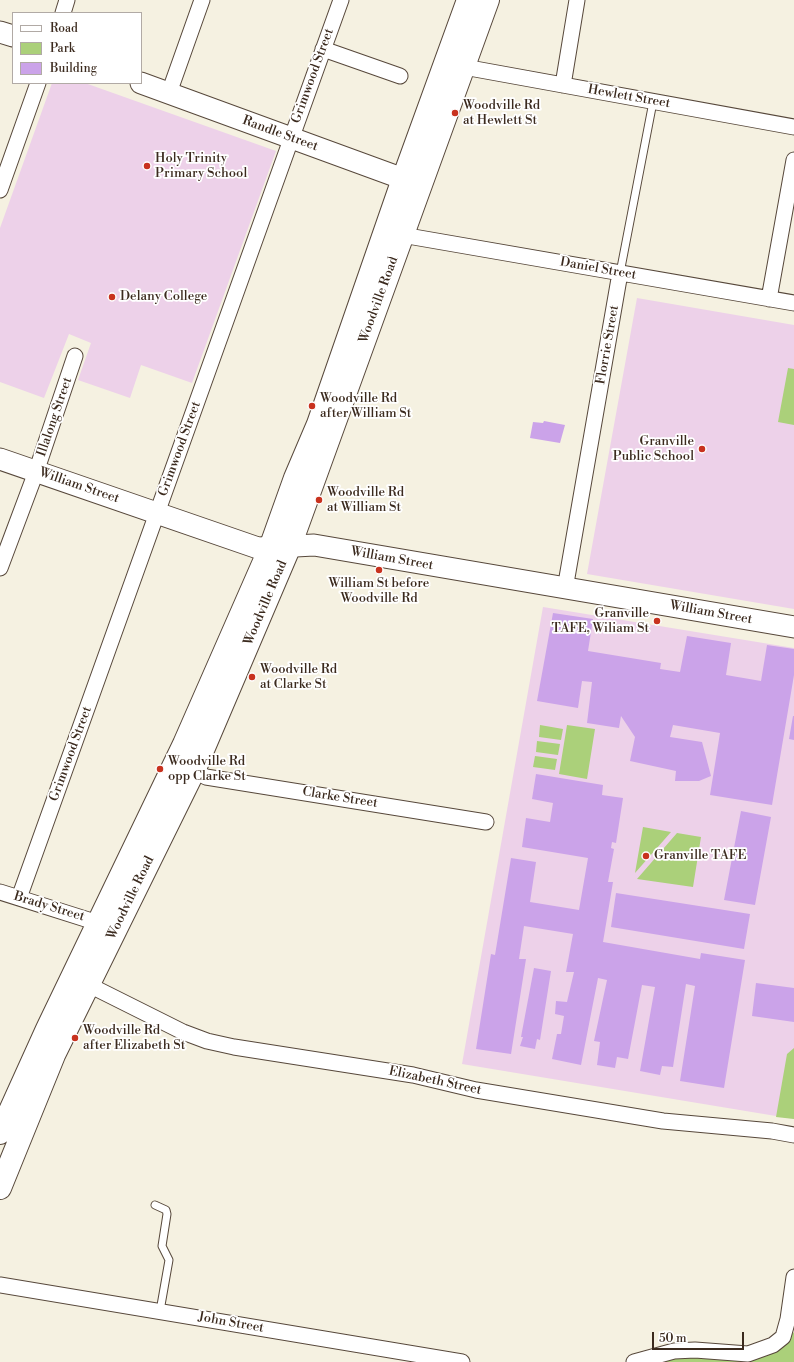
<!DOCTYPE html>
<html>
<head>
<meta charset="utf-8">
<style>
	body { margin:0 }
	#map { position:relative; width:794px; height:1362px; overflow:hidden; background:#f5f1e1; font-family:"Libre Bodoni",serif }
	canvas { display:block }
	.legend { position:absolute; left:12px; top:12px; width:130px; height:72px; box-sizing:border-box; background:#fff; border:1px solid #b1aaa5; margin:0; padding:5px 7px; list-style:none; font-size:12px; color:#3b2a1e }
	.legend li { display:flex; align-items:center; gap:8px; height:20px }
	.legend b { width:20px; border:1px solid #b1aaa5 }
	.scale { position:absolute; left:652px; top:1332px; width:92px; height:18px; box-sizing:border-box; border:2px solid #3b2a1e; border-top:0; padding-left:5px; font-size:12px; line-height:14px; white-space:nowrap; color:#3b2a1e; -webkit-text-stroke:3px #fff; paint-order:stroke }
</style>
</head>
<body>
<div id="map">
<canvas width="794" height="1362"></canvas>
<ul class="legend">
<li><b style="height:5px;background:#fff"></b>Road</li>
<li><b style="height:11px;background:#abd07a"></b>Park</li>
<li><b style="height:11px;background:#cba3e9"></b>Building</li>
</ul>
<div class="scale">50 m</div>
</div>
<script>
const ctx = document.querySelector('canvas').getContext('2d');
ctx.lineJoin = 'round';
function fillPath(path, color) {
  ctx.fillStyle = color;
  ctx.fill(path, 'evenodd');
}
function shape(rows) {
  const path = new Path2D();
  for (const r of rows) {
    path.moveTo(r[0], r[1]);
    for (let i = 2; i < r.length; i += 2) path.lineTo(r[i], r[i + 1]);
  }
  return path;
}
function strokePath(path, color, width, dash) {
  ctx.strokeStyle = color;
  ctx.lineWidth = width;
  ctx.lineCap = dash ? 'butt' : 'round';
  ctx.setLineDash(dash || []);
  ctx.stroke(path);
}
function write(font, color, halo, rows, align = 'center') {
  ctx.font = font + ' "Libre Bodoni",serif';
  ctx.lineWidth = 3.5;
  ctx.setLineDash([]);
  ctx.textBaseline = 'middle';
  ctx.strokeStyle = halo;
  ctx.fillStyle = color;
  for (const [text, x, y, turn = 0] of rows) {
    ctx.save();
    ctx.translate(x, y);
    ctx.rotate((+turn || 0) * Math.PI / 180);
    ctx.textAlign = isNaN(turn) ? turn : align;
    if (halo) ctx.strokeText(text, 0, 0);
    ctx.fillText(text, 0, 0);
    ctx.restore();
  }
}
const built = shape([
	[52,83,85,83,276,151,192,383,141,365,130,398,78,380,91,343,69,334,44,398,0,382,0,228],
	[637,298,794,325,794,609,587,574],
	[543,607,794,648,794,1119,462,1064]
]);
const green = shape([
	[788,368,794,369,794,425,778,422],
	[540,725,563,729,561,740,539,737],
	[567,725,595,729,587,779,559,774],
	[537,741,560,744,558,755,536,752],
	[535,756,557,759,555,770,533,767],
	[643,827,671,832,635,873],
	[677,833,701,837,693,887,637,879],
	[794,1048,794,1119,776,1117,787,1054],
	[794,1332,794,1362,649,1362,679,1355,779,1347]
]);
const building = shape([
	[544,421,565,425,560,443,530,438,533,422,543,423],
	[553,613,593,619,588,651,661,663,660,669,680,672,687,636,731,643,726,675,761,681,767,645,794,649,794,675,772,805,710,795,720,733,673,725,670,737,702,742,711,776,699,781,675,781,676,771,630,761,635,737,621,716,619,728,587,723,592,682,582,681,578,708,537,701],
	[793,716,794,716,794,740,789,739],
	[536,774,603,785,602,795,623,798,616,843,612,842,611,848,614,849,608,882,613,882,603,942,700,959,701,953,745,960,724,1088,680,1081,695,986,686,984,673,1067,662,1066,660,1075,640,1071,655,987,642,985,628,1059,617,1057,615,1068,597,1065,600,1042,594,1041,607,980,598,978,581,1065,552,1059,557,1034,561,1034,564,1016,555,1014,556,1001,567,1002,574,972,566,972,573,934,524,926,519,959,526,959,511,1054,476,1049,491,954,495,955,511,858,536,862,530,902,579,910,588,858,522,847,526,818,550,822,553,803,532,799],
	[741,811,771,817,755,905,724,900],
	[616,893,750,914,744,949,611,927],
	[534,968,551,971,540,1040,537,1039,535,1049,520,1046,523,1037,521,1037],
	[756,983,794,988,794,1022,752,1016]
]);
const lane = shape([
	[620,273,653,102],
	[155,1205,166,1210,167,1214,162,1246,169,1260,160,1311]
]);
const street = shape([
	[63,13,67,0],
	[323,49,400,76],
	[464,67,794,127],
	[563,85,577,0],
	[169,93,202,0],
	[0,190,38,83],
	[402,235,794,303],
	[769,299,794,160],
	[0,568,36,472,75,356],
	[565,589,620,273],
	[194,771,206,777,486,822],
	[0,892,98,923],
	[19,898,341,0],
	[89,985,183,1032,207,1041,234,1047,413,1075,476,1090,663,1121,772,1131,794,1135],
	[0,1285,462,1362],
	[634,1362,674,1351,695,1350,748,1354,773,1345,783,1337,788,1319,794,1277]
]);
const secondary = shape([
	[0,32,13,36],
	[141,83,420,185],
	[0,459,258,548,314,545,794,627]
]);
const primary = shape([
	[0,1133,47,1029,184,744,270,548,295,478,318,424,403,179,468,0],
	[0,1188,54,1055,194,771,290,546,488,0]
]);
const markers = [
	[455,113,4,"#c8321e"],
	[147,166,4,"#c8321e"],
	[112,297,4,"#c8321e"],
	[312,406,4,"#c8321e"],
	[702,449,4,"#c8321e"],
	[319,500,4,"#c8321e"],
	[379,570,4,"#c8321e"],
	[657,621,4,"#c8321e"],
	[252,677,4,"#c8321e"],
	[160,769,4,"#c8321e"],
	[646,856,4,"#c8321e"],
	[75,1038,4,"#c8321e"]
];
const streetNames = [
	["Grimwood Street",313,76,-70],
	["Hewlett Street",629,97,10],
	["Randle Street",280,134,20],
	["Daniel Street",598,269,10],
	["Woodville Road",379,300,-70],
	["Florrie Street",608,345,-80],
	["Illalong Street",55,417,-71],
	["Grimwood Street",180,449,-70],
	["William Street",79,486,19],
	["William Street",392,559,10],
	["Woodville Road",266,603,-67],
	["William Street",711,613,10],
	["Grimwood Street",71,754,-70],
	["Clarke Street",340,798,9],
	["Woodville Road",131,898,-64],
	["Brady Street",49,907,17],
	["Elizabeth Street",435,1081,12],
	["John Street",231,1323,10]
];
const poiNames = [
	["Woodville Rd",463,106],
	["at Hewlett St",463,121],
	["Holy Trinity",155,159],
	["Primary School",155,174],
	["Delany College",120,297],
	["Woodville Rd",320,399],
	["after William St",320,414],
	["Granville",694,442,"right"],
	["Public School",694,457,"right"],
	["Woodville Rd",327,493],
	["at William St",327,508],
	["William St before",379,584,"center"],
	["Woodville Rd",379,599,"center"],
	["Granville",649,614,"right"],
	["TAFE, Wiliam St",649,629,"right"],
	["Woodville Rd",260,670],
	["at Clarke St",260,685],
	["Woodville Rd",168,762],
	["opp Clarke St",168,777],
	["Granville TAFE",654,856],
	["Woodville Rd",83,1031],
	["after Elizabeth St",83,1046]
];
fillPath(built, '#edd1e9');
fillPath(green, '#abd07a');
fillPath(building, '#cba3e9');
strokePath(lane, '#57483b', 9);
strokePath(street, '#57483b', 17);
strokePath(secondary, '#57483b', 23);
strokePath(primary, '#57483b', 24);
strokePath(lane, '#fff', 7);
strokePath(street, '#fff', 15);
strokePath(secondary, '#fff', 21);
strokePath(primary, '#fff', 22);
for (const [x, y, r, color] of markers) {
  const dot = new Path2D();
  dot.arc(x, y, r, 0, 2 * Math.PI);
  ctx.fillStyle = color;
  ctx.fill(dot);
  strokePath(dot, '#fff', 1.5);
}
write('13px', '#3b2a1e', '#fff', streetNames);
write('13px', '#3b2a1e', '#fff', poiNames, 'left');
</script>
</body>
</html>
